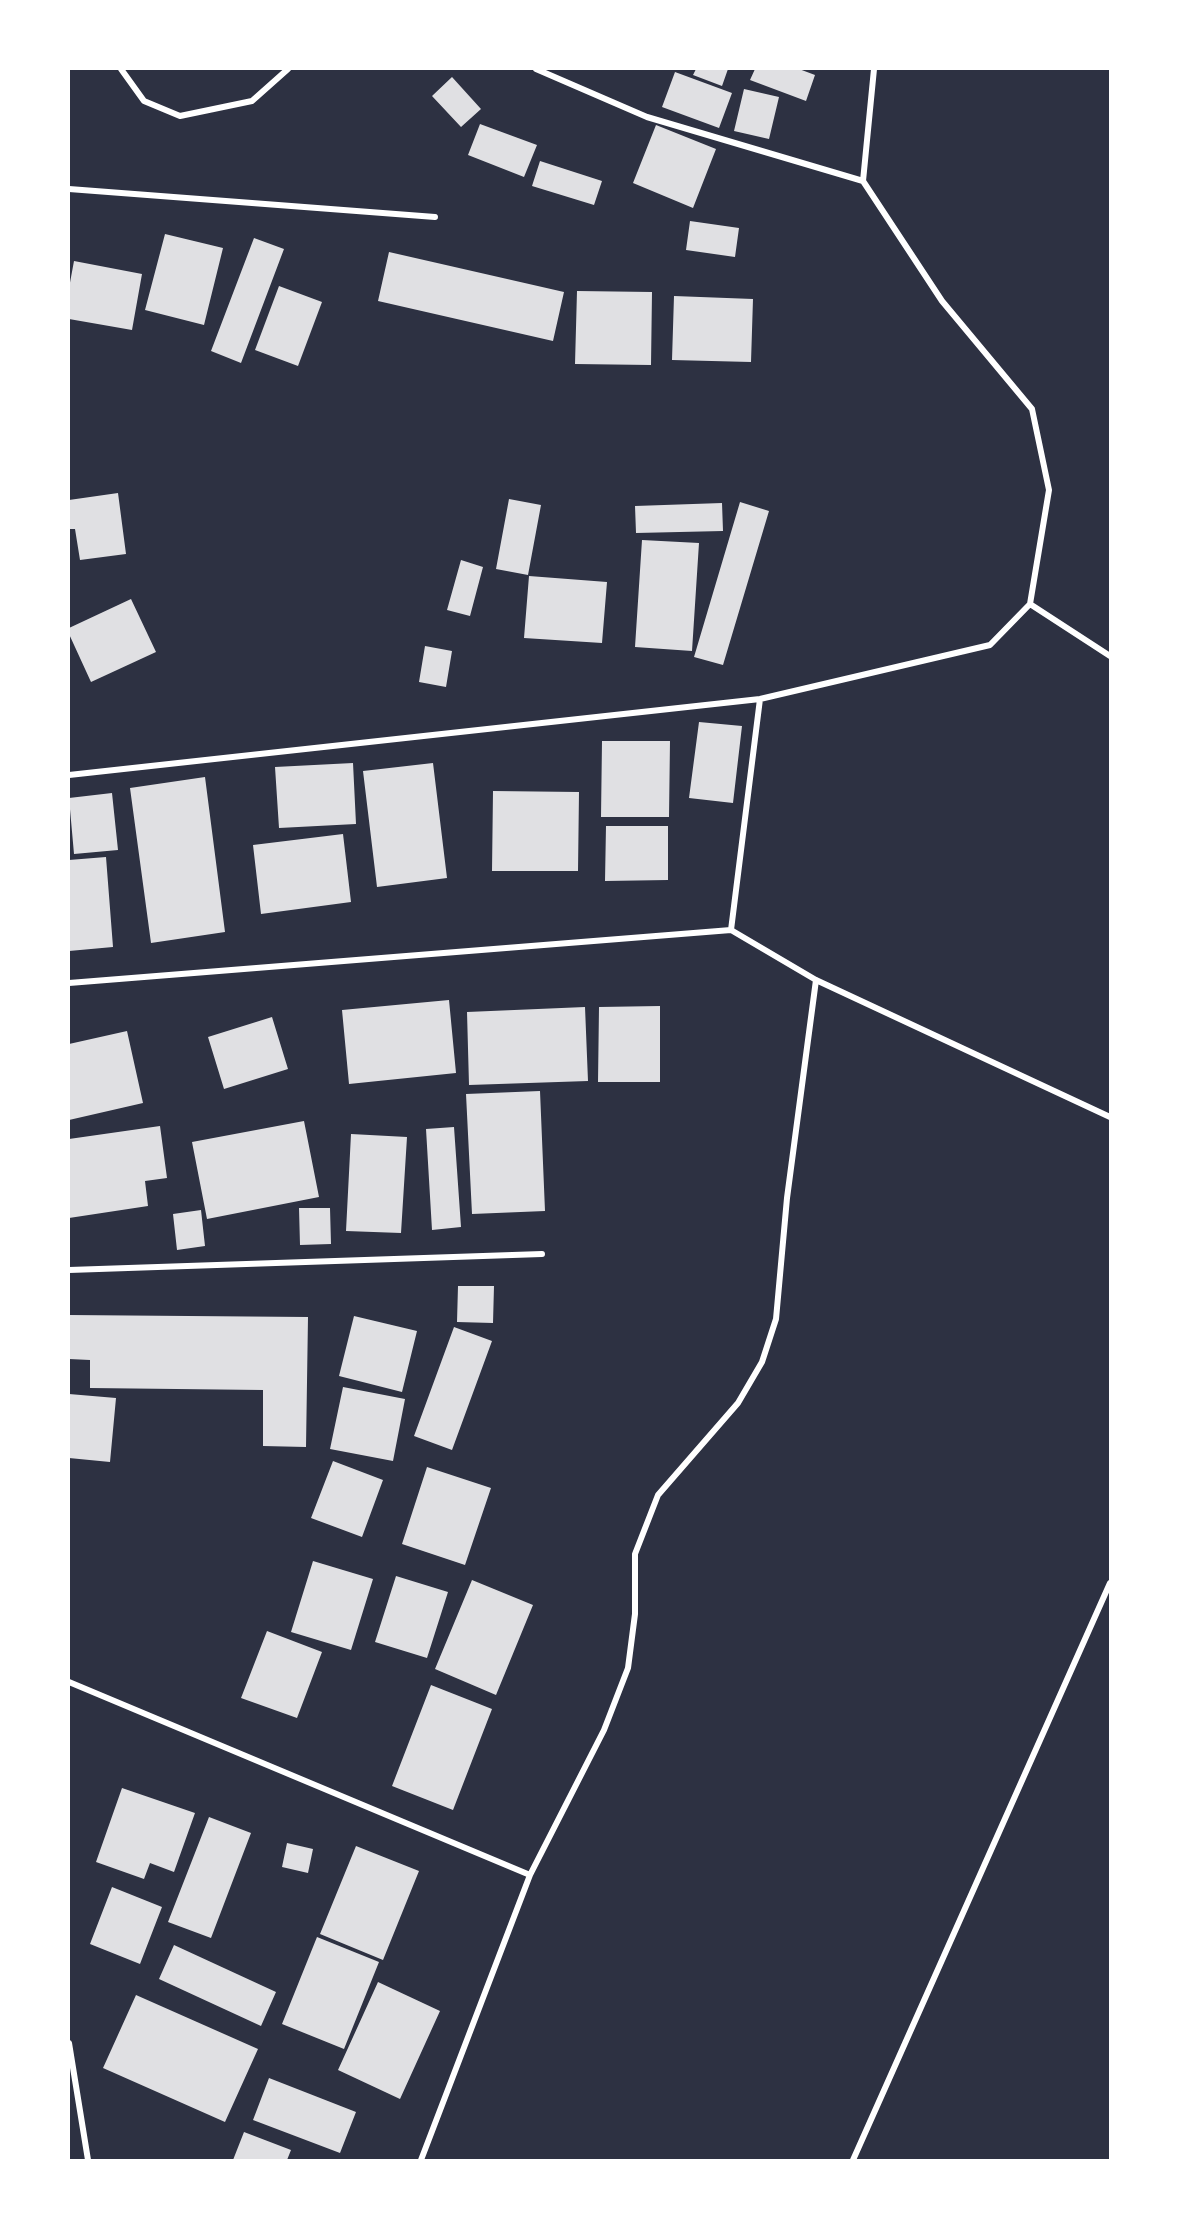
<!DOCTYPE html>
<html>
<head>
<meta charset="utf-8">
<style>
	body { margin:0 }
	#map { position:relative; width:1179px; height:2229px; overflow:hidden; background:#2d3142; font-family:"Fira Sans",sans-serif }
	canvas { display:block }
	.frame { position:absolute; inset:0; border:70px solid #fff; pointer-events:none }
</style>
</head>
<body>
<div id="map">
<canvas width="1179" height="2229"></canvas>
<div class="frame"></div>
</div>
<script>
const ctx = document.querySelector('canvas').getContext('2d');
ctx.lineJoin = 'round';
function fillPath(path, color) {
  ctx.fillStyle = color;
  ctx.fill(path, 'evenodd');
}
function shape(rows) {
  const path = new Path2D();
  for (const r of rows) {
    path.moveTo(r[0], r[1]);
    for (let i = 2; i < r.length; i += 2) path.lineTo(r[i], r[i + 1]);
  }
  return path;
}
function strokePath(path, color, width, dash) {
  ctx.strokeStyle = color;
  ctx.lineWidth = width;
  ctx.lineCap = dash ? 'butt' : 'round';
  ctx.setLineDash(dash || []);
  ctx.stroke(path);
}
const building = shape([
	[696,69,728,69,722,86,693,75],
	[755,69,799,69,815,75,806,101,750,80],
	[675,72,732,93,719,128,662,107],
	[452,77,481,109,461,127,432,96],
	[744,89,779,97,769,139,734,131],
	[480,124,537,145,524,177,468,155],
	[656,125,716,149,693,208,633,183],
	[540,161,602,181,594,205,532,186],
	[690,221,739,228,735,257,686,250],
	[165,234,223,248,204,325,145,310],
	[254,238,284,249,241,363,211,351],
	[389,252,564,292,553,341,378,301],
	[74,261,142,274,132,330,69,319,69,288],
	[279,286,322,302,298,366,255,350],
	[577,291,652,292,651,365,575,364],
	[674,296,753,299,751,362,672,360],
	[118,493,126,554,80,560,75,529,69,529,69,500],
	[509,499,541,505,528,575,496,569],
	[740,502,769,511,723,665,694,657],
	[722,503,723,531,636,533,635,506],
	[642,540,699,543,692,651,635,647],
	[461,560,483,567,470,616,447,610],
	[529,576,607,582,602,643,524,638],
	[131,599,156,652,91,682,69,634,69,628],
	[425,646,452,651,446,687,419,682],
	[699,722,742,726,733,803,689,798],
	[602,741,670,741,669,817,601,817],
	[353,763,356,824,279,828,275,767],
	[433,763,447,878,377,887,363,771],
	[205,777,225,932,151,943,130,788],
	[493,791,579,792,578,871,492,871],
	[112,793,118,850,74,854,69,798],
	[606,826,668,826,668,880,605,881],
	[343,834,351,902,261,914,253,845],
	[106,857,113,947,69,951,69,860],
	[449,1000,456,1073,349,1084,342,1010],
	[660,1006,660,1082,598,1082,599,1007],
	[585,1007,588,1081,469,1085,467,1012],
	[272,1017,288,1069,224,1089,208,1037],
	[127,1031,143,1103,69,1120,69,1044],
	[540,1091,545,1211,472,1214,466,1094],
	[304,1121,319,1197,207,1219,192,1142],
	[160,1126,167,1178,145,1181,148,1206,69,1218,69,1139],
	[454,1127,461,1227,432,1230,426,1129],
	[351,1134,407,1137,401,1233,346,1231],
	[299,1208,330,1208,331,1244,300,1245],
	[201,1210,205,1246,177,1250,173,1214],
	[458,1286,494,1286,493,1323,457,1322],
	[69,1315,308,1317,306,1447,263,1446,263,1390,90,1388,90,1360,69,1359],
	[354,1316,417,1331,402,1392,339,1376],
	[454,1327,492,1341,452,1450,414,1436],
	[343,1387,405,1399,393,1461,330,1449],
	[69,1394,116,1398,110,1462,69,1458],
	[333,1461,383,1480,362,1537,311,1518],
	[427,1467,491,1488,465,1565,402,1544],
	[313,1561,373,1579,351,1650,291,1632],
	[396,1576,448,1592,427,1658,375,1642],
	[472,1580,533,1605,496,1695,435,1669],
	[267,1631,322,1652,297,1718,241,1698],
	[431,1685,492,1709,453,1810,392,1786],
	[122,1788,195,1813,174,1872,150,1863,144,1879,96,1862],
	[209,1817,251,1833,211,1938,168,1922],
	[287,1843,313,1849,308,1873,282,1867],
	[356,1846,419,1871,383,1960,320,1934],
	[112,1887,162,1907,140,1964,90,1944],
	[317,1937,379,1962,344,2049,282,2024],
	[174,1945,276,1992,261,2026,159,1979],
	[378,1982,440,2011,400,2099,338,2070],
	[136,1995,258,2049,225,2122,103,2068],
	[269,2078,356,2112,340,2153,253,2120],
	[244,2132,291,2150,287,2160,233,2160]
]);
const minor = shape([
	[121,69,144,101,180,116,252,101,288,69],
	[536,69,647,117,863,181,874,69],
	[69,189,435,217],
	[1030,604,1110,656],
	[69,775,760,699,990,645,1030,604,1049,490,1032,409,942,301,863,181],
	[731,930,760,699],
	[69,983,731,930,816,980,1110,1117],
	[69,1270,542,1254],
	[69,1682,530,1875],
	[69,2043,88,2160],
	[421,2160,530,1875,604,1730,628,1668,635,1614,635,1554,658,1495,738,1403,762,1362,776,1319,787,1198,816,980],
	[853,2160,1110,1583]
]);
fillPath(building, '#e0e0e3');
strokePath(minor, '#fff', 6);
</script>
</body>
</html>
